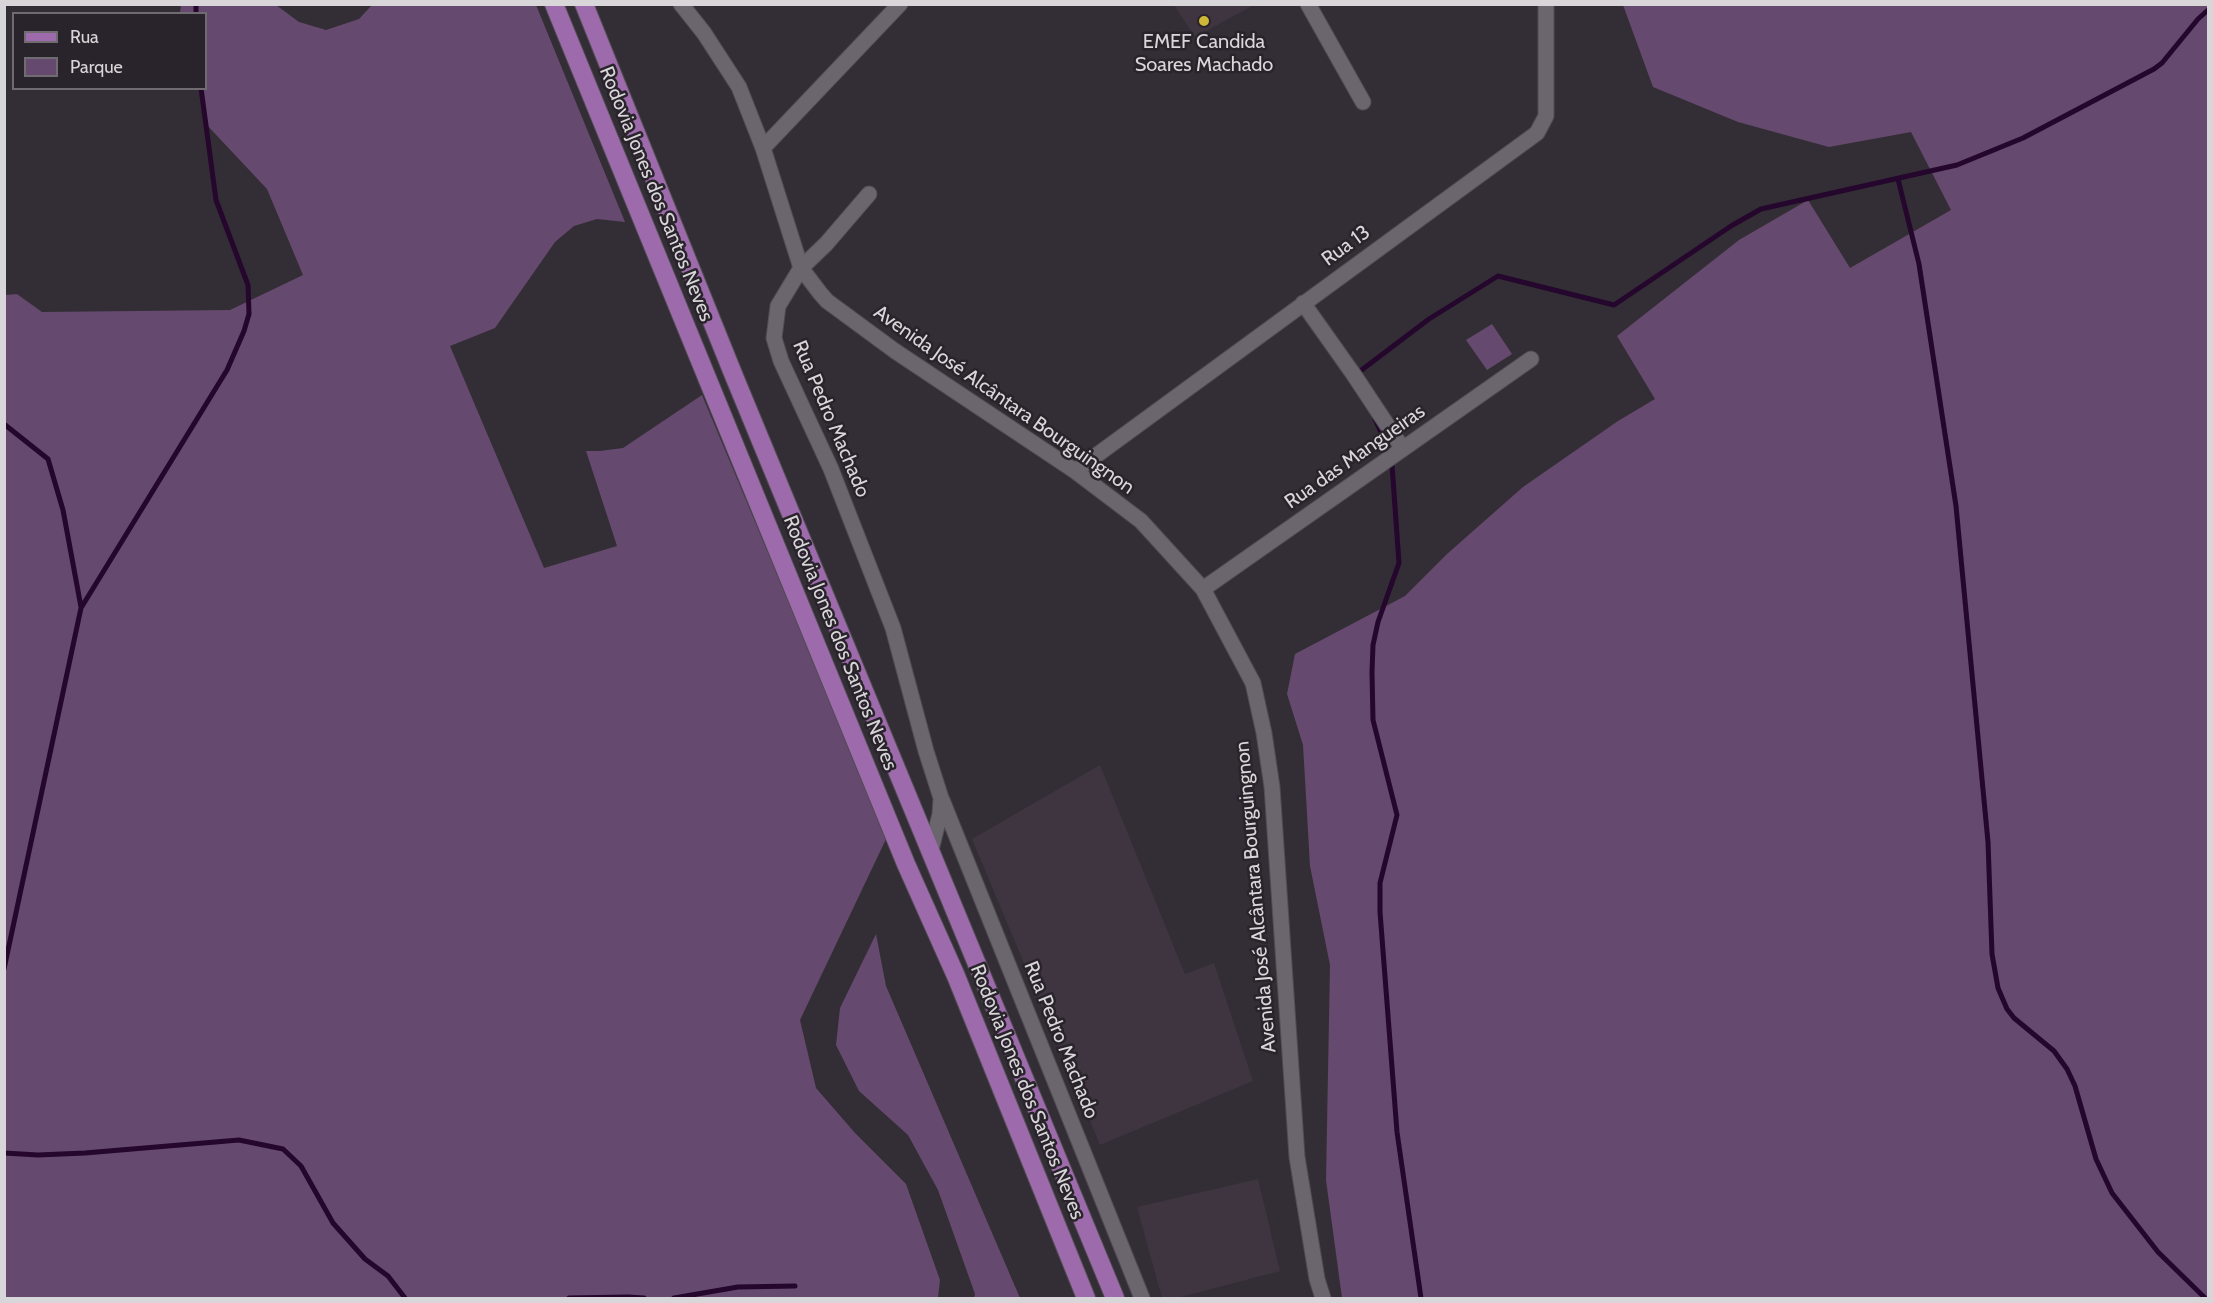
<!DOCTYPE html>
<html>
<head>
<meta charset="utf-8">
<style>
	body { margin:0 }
	#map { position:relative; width:2213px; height:1303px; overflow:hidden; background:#332e35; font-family:Cabin,sans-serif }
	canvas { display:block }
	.frame { position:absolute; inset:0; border:6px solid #d9d6da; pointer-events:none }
	.legend { position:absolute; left:12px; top:12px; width:195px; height:78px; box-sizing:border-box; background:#29242b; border:2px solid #6f6b71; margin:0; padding:8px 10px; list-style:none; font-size:18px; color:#d9d6da }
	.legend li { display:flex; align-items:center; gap:12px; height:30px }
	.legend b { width:30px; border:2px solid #6f6b71 }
</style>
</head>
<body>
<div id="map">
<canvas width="2213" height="1303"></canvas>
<div class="frame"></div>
<ul class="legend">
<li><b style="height:8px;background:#9d6aac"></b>Rua</li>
<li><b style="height:16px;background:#66496e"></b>Parque</li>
</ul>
</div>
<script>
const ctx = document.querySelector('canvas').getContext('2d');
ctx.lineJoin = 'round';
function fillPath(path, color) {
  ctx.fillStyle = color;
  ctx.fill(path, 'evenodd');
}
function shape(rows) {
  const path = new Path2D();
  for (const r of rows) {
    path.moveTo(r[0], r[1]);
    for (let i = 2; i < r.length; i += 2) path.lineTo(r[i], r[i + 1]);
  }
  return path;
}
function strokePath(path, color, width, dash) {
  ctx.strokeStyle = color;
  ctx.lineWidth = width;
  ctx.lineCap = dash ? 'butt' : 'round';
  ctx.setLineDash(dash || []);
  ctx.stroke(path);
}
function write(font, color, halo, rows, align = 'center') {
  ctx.font = font + ' Cabin,sans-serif';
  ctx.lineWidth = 5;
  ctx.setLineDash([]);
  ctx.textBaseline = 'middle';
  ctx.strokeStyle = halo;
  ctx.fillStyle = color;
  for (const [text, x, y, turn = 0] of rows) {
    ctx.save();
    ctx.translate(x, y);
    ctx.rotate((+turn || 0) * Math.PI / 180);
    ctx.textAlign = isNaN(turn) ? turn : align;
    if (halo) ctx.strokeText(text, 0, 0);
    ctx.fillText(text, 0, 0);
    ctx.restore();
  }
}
const built = shape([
	[1174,5,1254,5,1195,37],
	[1100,765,1185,974,1214,963,1253,1081,1100,1145,972,839],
	[1258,1179,1280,1271,1177,1298,1162,1298,1137,1207]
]);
const green = shape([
	[181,5,276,5,299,22,326,30,359,19,372,5,536,5,625,222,597,219,574,226,555,242,495,328,450,346,544,568,617,546,586,451,600,451,623,448,702,395,887,837,800,1020,816,1088,855,1133,906,1184,940,1280,938,1298,5,1298,5,295,17,294,42,312,230,310,303,275,267,189,205,123,204,102,199,89,206,88,206,14,180,13],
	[1623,5,2208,5,2208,1298,1342,1298,1326,1180,1330,965,1310,866,1303,745,1287,694,1295,654,1405,596,1447,554,1523,487,1618,421,1655,399,1617,336,1739,240,1808,200,1850,268,1951,210,1911,132,1829,147,1738,122,1653,87],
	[1492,324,1512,354,1487,370,1466,340],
	[876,934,886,986,1020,1298,974,1298,975,1294,938,1190,908,1135,859,1091,836,1045,840,1008]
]);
const stream = shape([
	[196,14,196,4],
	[1898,179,1919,264,1956,506,1988,842,1992,954,1998,988,2007,1009,2014,1018,2054,1051,2067,1069,2075,1086,2096,1159,2112,1193,2158,1252,2205,1298],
	[1355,375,1429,319,1498,276,1614,305,1731,226,1761,209,1957,165,2023,138,2154,69,2162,63,2198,19,2208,10],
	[1375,419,1389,450],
	[4,424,48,459,63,510,81,607],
	[1392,465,1399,563,1378,622,1373,645,1372,672,1373,720,1397,815,1380,883,1380,912,1397,1132,1421,1298],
	[4,969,81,608,227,370,244,331,249,314,248,285,216,200,201,88],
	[4,1153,38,1155,85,1153,239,1140,283,1149,301,1166,333,1223,365,1259,388,1276,405,1298],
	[569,1298,628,1297,644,1298],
	[674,1298,738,1287,795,1286]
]);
const minor = shape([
	[681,4,704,33,739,87,763,148,801,268,820,293,827,301,895,351,1075,471,1141,521,1203,589,1253,683,1264,733,1272,787,1297,1157,1317,1279,1323,1298],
	[1308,4,1363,102],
	[763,148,900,4],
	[869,194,826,244,801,268,778,306,774,338,781,361,831,469,893,628,926,751,941,798,940,814,931,850],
	[1303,303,1354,375,1403,449],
	[1075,471,1537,133,1546,116,1546,4],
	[1203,589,1531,359],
	[942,800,1142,1298]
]);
const primary = shape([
	[554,4,906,864,956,976,1086,1298],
	[584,4,734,376,1115,1298]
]);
const markers = [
	[1204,21,6,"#cfb837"]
];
const poiNames = [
	["EMEF Candida",1204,42],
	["Soares Machado",1204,65]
];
const streetNames = [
	["Rodovia Jones dos Santos Neves",656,194,68],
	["Rua 13",1346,246,-36],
	["Avenida José Alcântara Bourguingnon",1004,400,35],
	["Rua Pedro Machado",831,419,67],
	["Rua das Mangueiras",1355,457,-35],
	["Rodovia Jones dos Santos Neves",840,643,68],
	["Avenida José Alcântara Bourguingnon",1256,897,-95],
	["Rua Pedro Machado",1061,1040,68],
	["Rodovia Jones dos Santos Neves",1027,1092,68]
];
fillPath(built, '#3e3541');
fillPath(green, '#66496e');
strokePath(stream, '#25062d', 5);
strokePath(minor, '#504c51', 17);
strokePath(primary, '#504c51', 20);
strokePath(minor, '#6b666d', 15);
strokePath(primary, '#9d6aac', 18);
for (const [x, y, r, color] of markers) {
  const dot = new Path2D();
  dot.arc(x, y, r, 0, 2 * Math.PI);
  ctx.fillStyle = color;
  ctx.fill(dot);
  strokePath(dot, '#29242b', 2);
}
write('20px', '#d9d6da', '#29242b', poiNames);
write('20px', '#d9d6da', '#29242b', streetNames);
</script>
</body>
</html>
